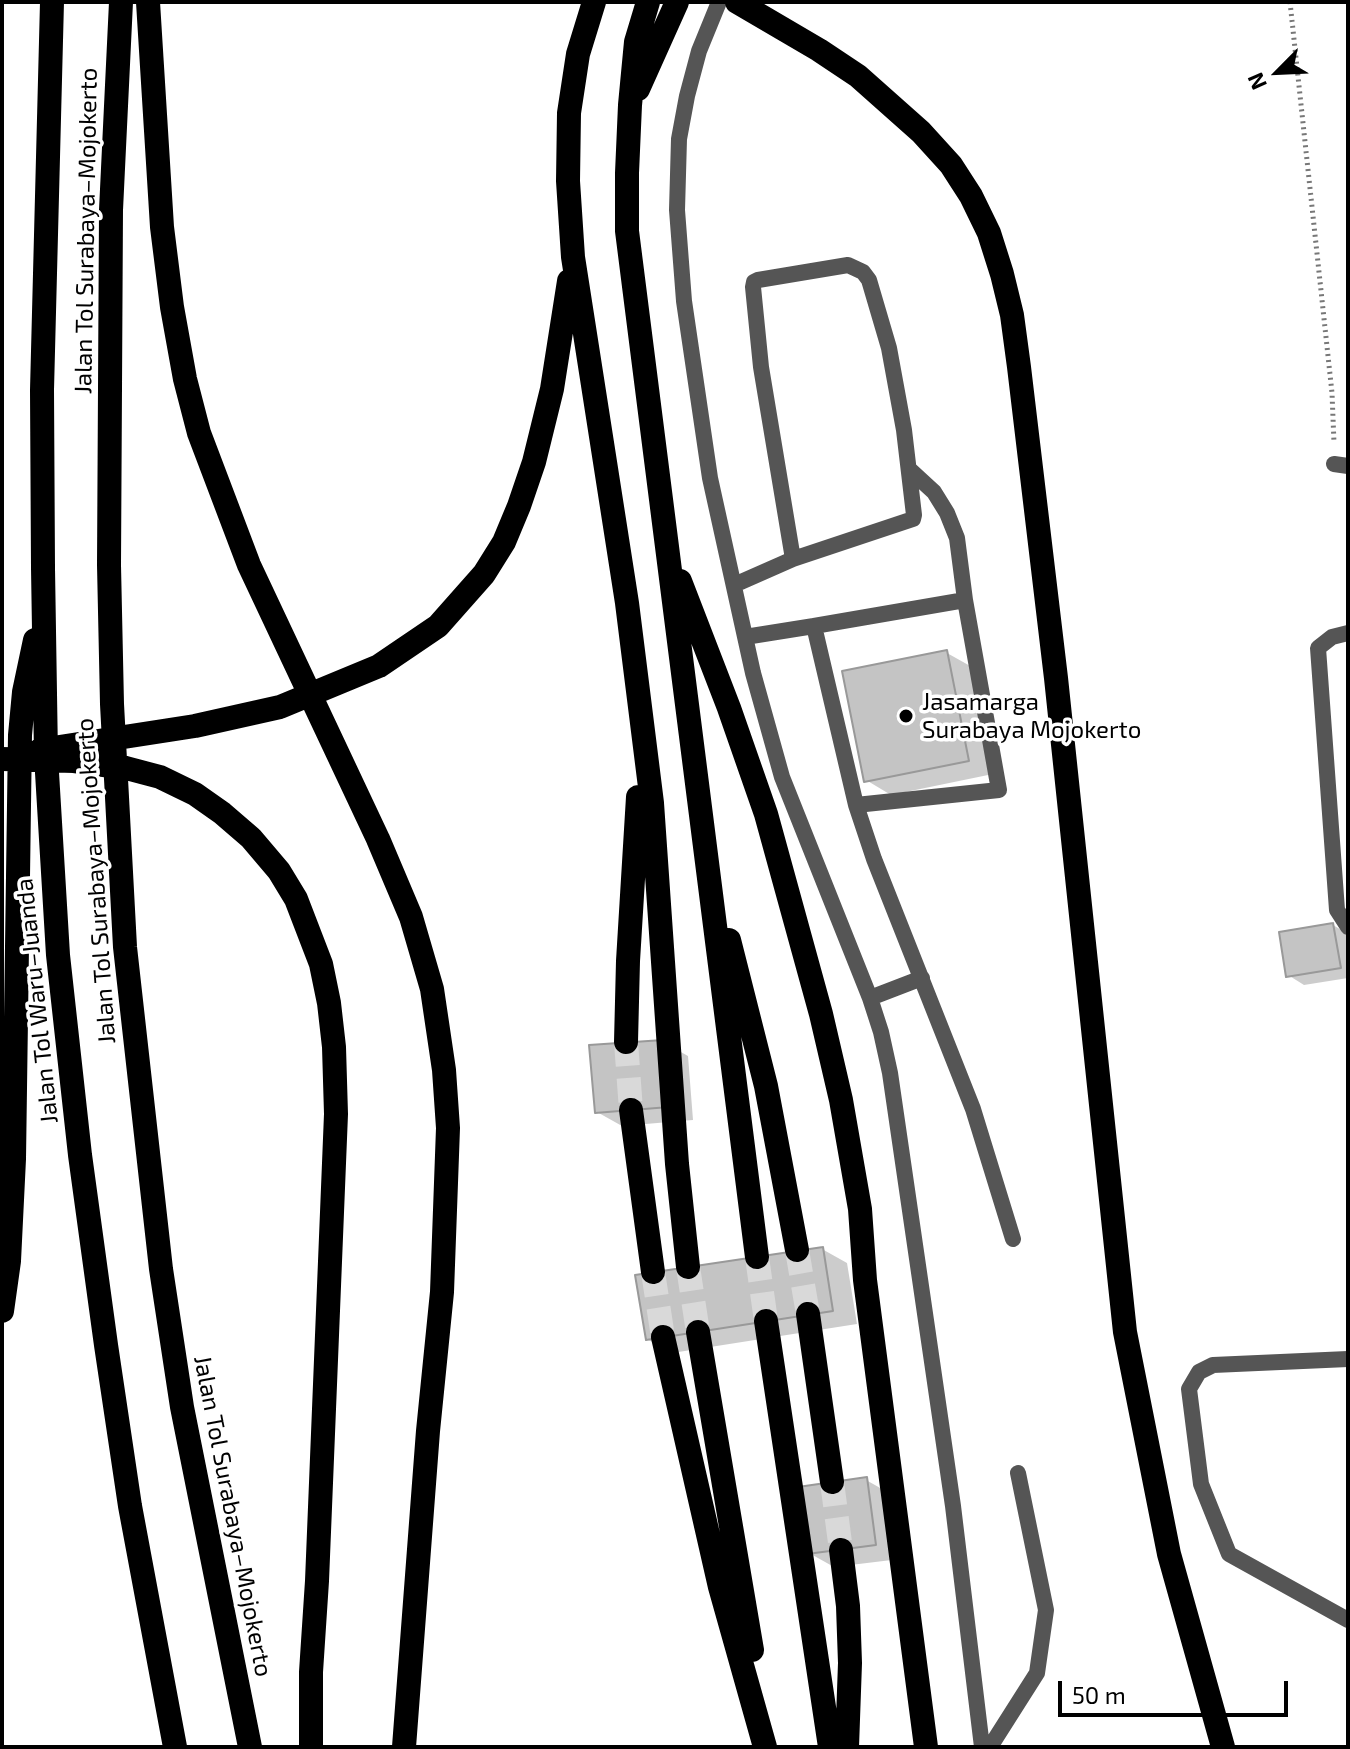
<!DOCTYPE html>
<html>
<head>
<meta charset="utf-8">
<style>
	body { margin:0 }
	#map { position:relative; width:1350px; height:1749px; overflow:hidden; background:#fff; font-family:"Exo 2",sans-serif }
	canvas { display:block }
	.frame { position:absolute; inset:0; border:4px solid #000; pointer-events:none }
	.north { position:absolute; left:1238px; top:32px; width:80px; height:80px; -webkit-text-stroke:6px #fff; paint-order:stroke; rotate:246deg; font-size:22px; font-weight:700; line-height:32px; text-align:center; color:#000 }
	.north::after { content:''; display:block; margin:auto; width:28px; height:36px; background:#000; clip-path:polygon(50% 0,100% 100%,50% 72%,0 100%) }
	.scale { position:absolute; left:1058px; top:1681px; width:230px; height:36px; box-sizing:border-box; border:4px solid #000; border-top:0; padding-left:10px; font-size:24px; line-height:28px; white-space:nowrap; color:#000; -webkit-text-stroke:6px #fff; paint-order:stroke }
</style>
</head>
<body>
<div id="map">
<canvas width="1350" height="1749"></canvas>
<div class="frame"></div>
<div class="north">N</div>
<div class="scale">50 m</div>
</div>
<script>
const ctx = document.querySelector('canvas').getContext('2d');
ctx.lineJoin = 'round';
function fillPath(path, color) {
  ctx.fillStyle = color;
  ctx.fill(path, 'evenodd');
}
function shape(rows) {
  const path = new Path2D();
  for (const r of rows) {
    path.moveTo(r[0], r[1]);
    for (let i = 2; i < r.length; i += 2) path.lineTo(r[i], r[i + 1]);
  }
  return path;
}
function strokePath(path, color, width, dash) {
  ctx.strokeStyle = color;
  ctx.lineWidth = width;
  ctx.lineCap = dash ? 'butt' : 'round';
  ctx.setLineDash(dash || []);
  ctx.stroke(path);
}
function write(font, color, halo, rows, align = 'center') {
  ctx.font = font + ' "Exo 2",sans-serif';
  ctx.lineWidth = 7;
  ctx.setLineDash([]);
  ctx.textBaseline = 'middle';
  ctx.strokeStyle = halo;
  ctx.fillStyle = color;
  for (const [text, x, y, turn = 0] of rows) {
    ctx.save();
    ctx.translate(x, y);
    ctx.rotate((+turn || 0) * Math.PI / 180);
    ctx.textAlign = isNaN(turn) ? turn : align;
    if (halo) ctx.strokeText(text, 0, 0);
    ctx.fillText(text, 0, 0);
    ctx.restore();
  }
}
const shadow = shape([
	[947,653,972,667,993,774,891,795,866,780],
	[1333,925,1348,934,1348,978,1304,985,1288,975],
	[663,1042,688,1056,693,1120,622,1126,597,1112],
	[822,1249,847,1263,857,1324,672,1353,647,1339],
	[866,1480,891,1494,900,1559,834,1567,809,1553]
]);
const building = shape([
	[947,650,969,761,864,782,842,671,947,650],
	[1333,923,1341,968,1286,977,1279,932,1333,923],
	[663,1040,669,1107,595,1113,589,1045,663,1040],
	[823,1247,833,1311,646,1340,635,1275,823,1247],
	[867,1477,876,1545,807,1554,798,1487,867,1477]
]);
const highwayTunnel = shape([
	[626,1042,631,1110],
	[797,1250,808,1314],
	[757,1257,766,1321],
	[688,1267,698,1332],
	[653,1272,663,1337],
	[832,1482,841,1550]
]);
const path = shape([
	[1290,2,1332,393,1334,443]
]);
const lane = shape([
	[719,2,699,51,687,96,679,139,677,210,684,301,710,478,753,673,782,777,870,998,881,1032,890,1073,953,1506,982,1747],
	[848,265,863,272,869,280,889,348,904,430,914,515,913,519,793,559,761,367,753,287,754,282,758,280,848,265],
	[1334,464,1348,466],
	[909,469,934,492,947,513,957,538,965,600],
	[734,585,793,559],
	[1348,633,1332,637,1318,648,1337,910,1348,927],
	[745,637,814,626],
	[856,805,999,790,965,600,814,626,856,805,874,859,973,1109,1013,1239],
	[870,998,922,978],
	[1348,1359,1213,1365,1199,1372,1189,1389,1201,1484,1229,1554,1348,1620],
	[990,1747,1037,1673,1046,1610,1018,1473]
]);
const highway = shape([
	[52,2,42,390,43,568,46,756,58,955,80,1155,106,1345,130,1506,175,1747],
	[121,2,111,210,109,565,112,704,125,947,161,1269,182,1407,250,1747],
	[148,2,162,227,172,307,185,379,199,433,249,565,378,839,411,917,432,989,444,1070,448,1128,442,1292,428,1431,404,1747],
	[594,2,578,54,569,113,568,181,573,257,627,603,652,803,677,1164,688,1267],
	[648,2,636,42,630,105,627,173,627,231,757,1257],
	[737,2,819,50,858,76,921,132,951,165,971,196,989,233,1002,274,1012,315,1019,367,1056,678,1125,1332,1169,1554,1223,1747],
	[638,89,677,2],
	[680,581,729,708,766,814,821,1014,841,1100,860,1209,865,1280,926,1747],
	[40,750,195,726,280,707,379,666,438,626,484,574,504,542,519,506,534,462,552,389,569,281],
	[2,759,74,761,126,768,160,777,195,794,222,813,251,838,279,871,296,899,321,964,329,1003,334,1047,336,1114,317,1581,311,1672,311,1747],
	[729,940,766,1086,797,1250],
	[626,1042,628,961,638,797],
	[631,1110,653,1272],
	[2,1311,9,1261,14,1159,20,735,24,692,35,640],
	[808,1314,832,1482],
	[766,1321,830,1747],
	[698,1332,752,1650],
	[663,1337,720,1587,765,1747],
	[841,1550,848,1606,850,1663,847,1747]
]);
const markers = [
	[906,716,8,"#000"]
];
const streetNames = [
	["Jalan Tol Surabaya–Mojokerto",86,231,-89],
	["Jalan Tol Surabaya–Mojokerto",96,881,-94],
	["Jalan Tol Waru–Juanda",37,1001,-96],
	["Jalan Tol Surabaya–Mojokerto",233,1516,79]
];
const poiNames = [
	["Jasamarga",922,702],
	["Surabaya Mojokerto",922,730]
];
fillPath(shadow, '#0003');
fillPath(building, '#c4c4c4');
strokePath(building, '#999', 2);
strokePath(highwayTunnel, '#d9d9d9', 24, [24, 12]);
strokePath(path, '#777', 5, [2, 4]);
strokePath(lane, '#555', 16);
strokePath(highway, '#000', 24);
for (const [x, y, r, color] of markers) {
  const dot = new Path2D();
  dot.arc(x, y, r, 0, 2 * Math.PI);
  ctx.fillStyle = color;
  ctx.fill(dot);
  strokePath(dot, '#fff', 3);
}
write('24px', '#000', '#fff', streetNames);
write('24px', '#000', '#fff', poiNames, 'left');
</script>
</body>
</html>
